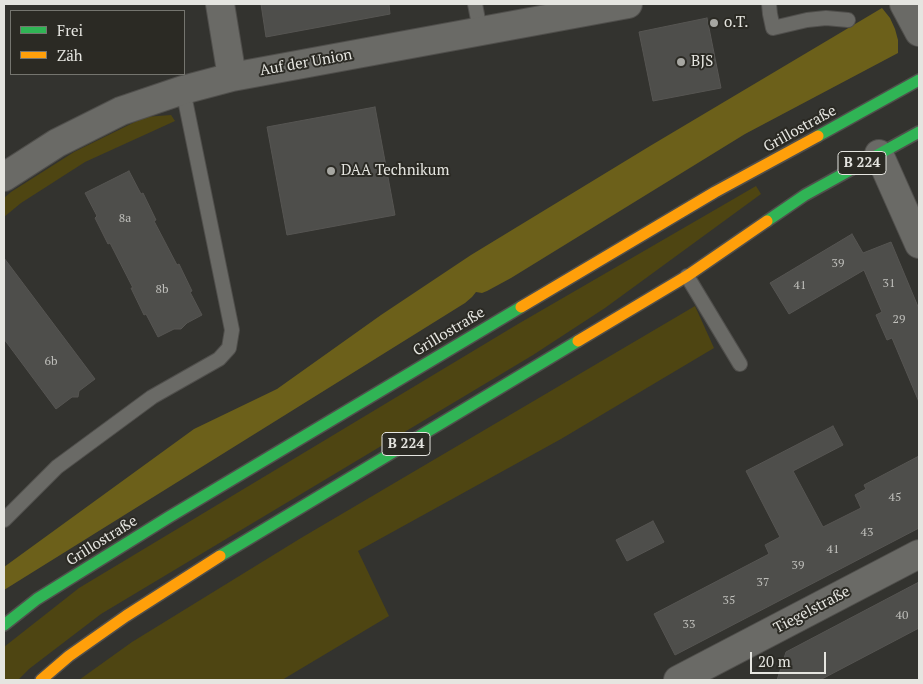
<!DOCTYPE html>
<html>
<head>
<meta charset="utf-8">
<style>
	body { margin:0 }
	#map { position:relative; width:923px; height:684px; overflow:hidden; background:#33332f; font-family:"PT Serif",serif }
	canvas { display:block }
	.frame { position:absolute; inset:0; border:5px solid #e5e5e0; pointer-events:none }
	.legend { position:absolute; left:10px; top:10px; width:175px; height:65px; box-sizing:border-box; background:#2b2a24; border:1px solid #75756f; margin:0; padding:6px 9px; list-style:none; font-size:15px; color:#e5e5e0 }
	.legend li { display:flex; align-items:center; gap:10px; height:25px }
	.legend b { width:25px; border:1px solid #75756f }
	.scale { position:absolute; left:750px; top:652px; width:76px; height:22px; box-sizing:border-box; border:2px solid #e5e5e0; border-top:0; padding-left:6px; font-size:15px; line-height:18px; white-space:nowrap; color:#e5e5e0; -webkit-text-stroke:4px #2b2a24; paint-order:stroke }
</style>
</head>
<body>
<div id="map">
<canvas width="923" height="684"></canvas>
<div class="frame"></div>
<ul class="legend">
<li><b style="height:6px;background:#30b455"></b>Frei</li>
<li><b style="height:6px;background:#ff9f0a"></b>Zäh</li>
</ul>
<div class="scale">20 m</div>
</div>
<script>
const ctx = document.querySelector('canvas').getContext('2d');
ctx.lineJoin = 'round';
function fillPath(path, color) {
  ctx.fillStyle = color;
  ctx.fill(path, 'evenodd');
}
function shape(rows) {
  const path = new Path2D();
  for (const r of rows) {
    path.moveTo(r[0], r[1]);
    for (let i = 2; i < r.length; i += 2) path.lineTo(r[i], r[i + 1]);
  }
  return path;
}
function strokePath(path, color, width, dash) {
  ctx.strokeStyle = color;
  ctx.lineWidth = width;
  ctx.lineCap = dash ? 'butt' : 'round';
  ctx.setLineDash(dash || []);
  ctx.stroke(path);
}
function write(font, color, halo, rows, align = 'center') {
  ctx.font = font + ' "PT Serif",serif';
  ctx.lineWidth = 4;
  ctx.setLineDash([]);
  ctx.textBaseline = 'middle';
  ctx.strokeStyle = halo;
  ctx.fillStyle = color;
  for (const [text, x, y, turn = 0] of rows) {
    ctx.save();
    ctx.translate(x, y);
    ctx.rotate((+turn || 0) * Math.PI / 180);
    ctx.textAlign = isNaN(turn) ? turn : align;
    if (halo) ctx.strokeText(text, 0, 0);
    ctx.fillText(text, 0, 0);
    ctx.restore();
  }
}
const green = shape([
	[171,115,175,121,85,162,21,203,4,217,4,198,11,192,74,152,145,117],
	[756,186,761,194,605,308,533,355,101,614,29,669,18,680,4,680,4,647,79,588,518,324],
	[695,306,714,348,561,439,358,551,389,616,282,680,79,680,132,642,301,538]
]);
const forest = shape([
	[882,8,890,18,895,29,898,40,898,53,745,134,511,278,487,291,482,293,476,292,472,297,465,303,4,590,4,567,194,429,277,389,381,315,471,255,650,146]
]);
const building = shape([
	[261,4,389,4,390,14,266,37,261,4],
	[707,18,721,88,653,101,639,32,707,18],
	[375,107,395,215,287,235,267,127,375,107],
	[129,171,141,194,143,193,156,220,154,221,177,265,179,264,192,291,190,292,202,315,187,323,181,329,174,329,158,337,146,314,144,315,131,288,133,288,110,243,108,244,95,218,97,216,85,193,129,171],
	[852,234,863,253,891,242,919,309,919,402,892,338,887,340,876,315,882,312,864,270,789,314,770,283,852,234],
	[4,258,95,379,79,391,78,397,72,397,56,409,4,339,4,258],
	[833,426,843,445,793,471,823,527,861,508,855,495,866,489,864,485,919,456,919,528,675,655,654,614,769,554,765,545,780,537,746,471,833,426],
	[653,521,664,542,627,561,616,540,653,521],
	[919,582,919,628,820,680,777,680,786,652,919,582]
]);
const lane = shape([
	[475,4,480,30],
	[769,4,770,14,773,28,807,20,826,18,848,20],
	[687,276,740,364],
	[4,520,57,467,152,397,219,359,229,348,232,330,183,90]
]);
const street = shape([
	[220,4,232,77],
	[904,4,919,32],
	[879,154,919,244],
	[4,177,57,143,121,111,183,90,232,77,628,4],
	[678,680,919,554]
]);
const fast = shape([
	[818,136,919,80],
	[767,221,805,195,919,132],
	[220,556,578,341],
	[4,625,37,599,169,517,521,307]
]);
const slow = shape([
	[521,307,715,192,818,136],
	[578,341,687,276,767,221],
	[41,680,69,656,126,616,220,556]
]);
const markers = [
	[714,23,5,"#a7a7a2"],
	[681,62,5,"#a7a7a2"],
	[331,171,5,"#a7a7a2"]
];
const numberNames = [
	["8a",125,219],
	["39",838,264],
	["31",889,284],
	["41",800,286],
	["8b",162,290],
	["29",899,320],
	["6b",51,362],
	["45",895,498],
	["43",867,533],
	["41",833,550],
	["39",798,566],
	["37",763,583],
	["35",729,601],
	["40",902,616],
	["33",689,625]
];
const shields = [
	[862,163,48],
	[406,444,48]
];
const shieldNames = [
	["B 224",862,163],
	["B 224",406,444]
];
const poiNames = [
	["o.T.",724,23],
	["BJS",691,62],
	["DAA Technikum",341,171]
];
const streetNames = [
	["Auf der Union",306,63,-10],
	["Grillostraße",800,129,-29],
	["Grillostraße",449,332,-31],
	["Grillostraße",102,541,-32],
	["Tiegelstraße",812,610,-28]
];
fillPath(green, '#4e4512');
fillPath(forest, '#6c601a');
fillPath(building, '#4e4e4b');
strokePath(building, '#565552', 1);
strokePath(lane, '#504f4c', 16);
strokePath(street, '#504f4c', 30);
strokePath(fast, '#504f4c', 14);
strokePath(slow, '#504f4c', 14);
strokePath(lane, '#6a6a66', 14);
strokePath(street, '#6a6a66', 28);
strokePath(fast, '#30b455', 11);
strokePath(slow, '#ff9f0a', 11);
for (const [x, y, r, color] of markers) {
  const dot = new Path2D();
  dot.arc(x, y, r, 0, 2 * Math.PI);
  ctx.fillStyle = color;
  ctx.fill(dot);
  strokePath(dot, '#2b2a24', 2);
}
write('12px', '#bfbfbb', null, numberNames);
for (const [x, y, w] of shields) {
  const box = new Path2D();
  box.roundRect(x - w / 2, y - 11.5, w, 23, 4);
  ctx.fillStyle = '#2b2a24';
  ctx.fill(box);
  strokePath(box, '#e5e5e0', 1);
}
write('bold 14px', '#e5e5e0', null, shieldNames);
write('15px', '#e5e5e0', '#2b2a24', poiNames, 'left');
write('15px', '#e5e5e0', '#2b2a24', streetNames);
</script>
</body>
</html>
